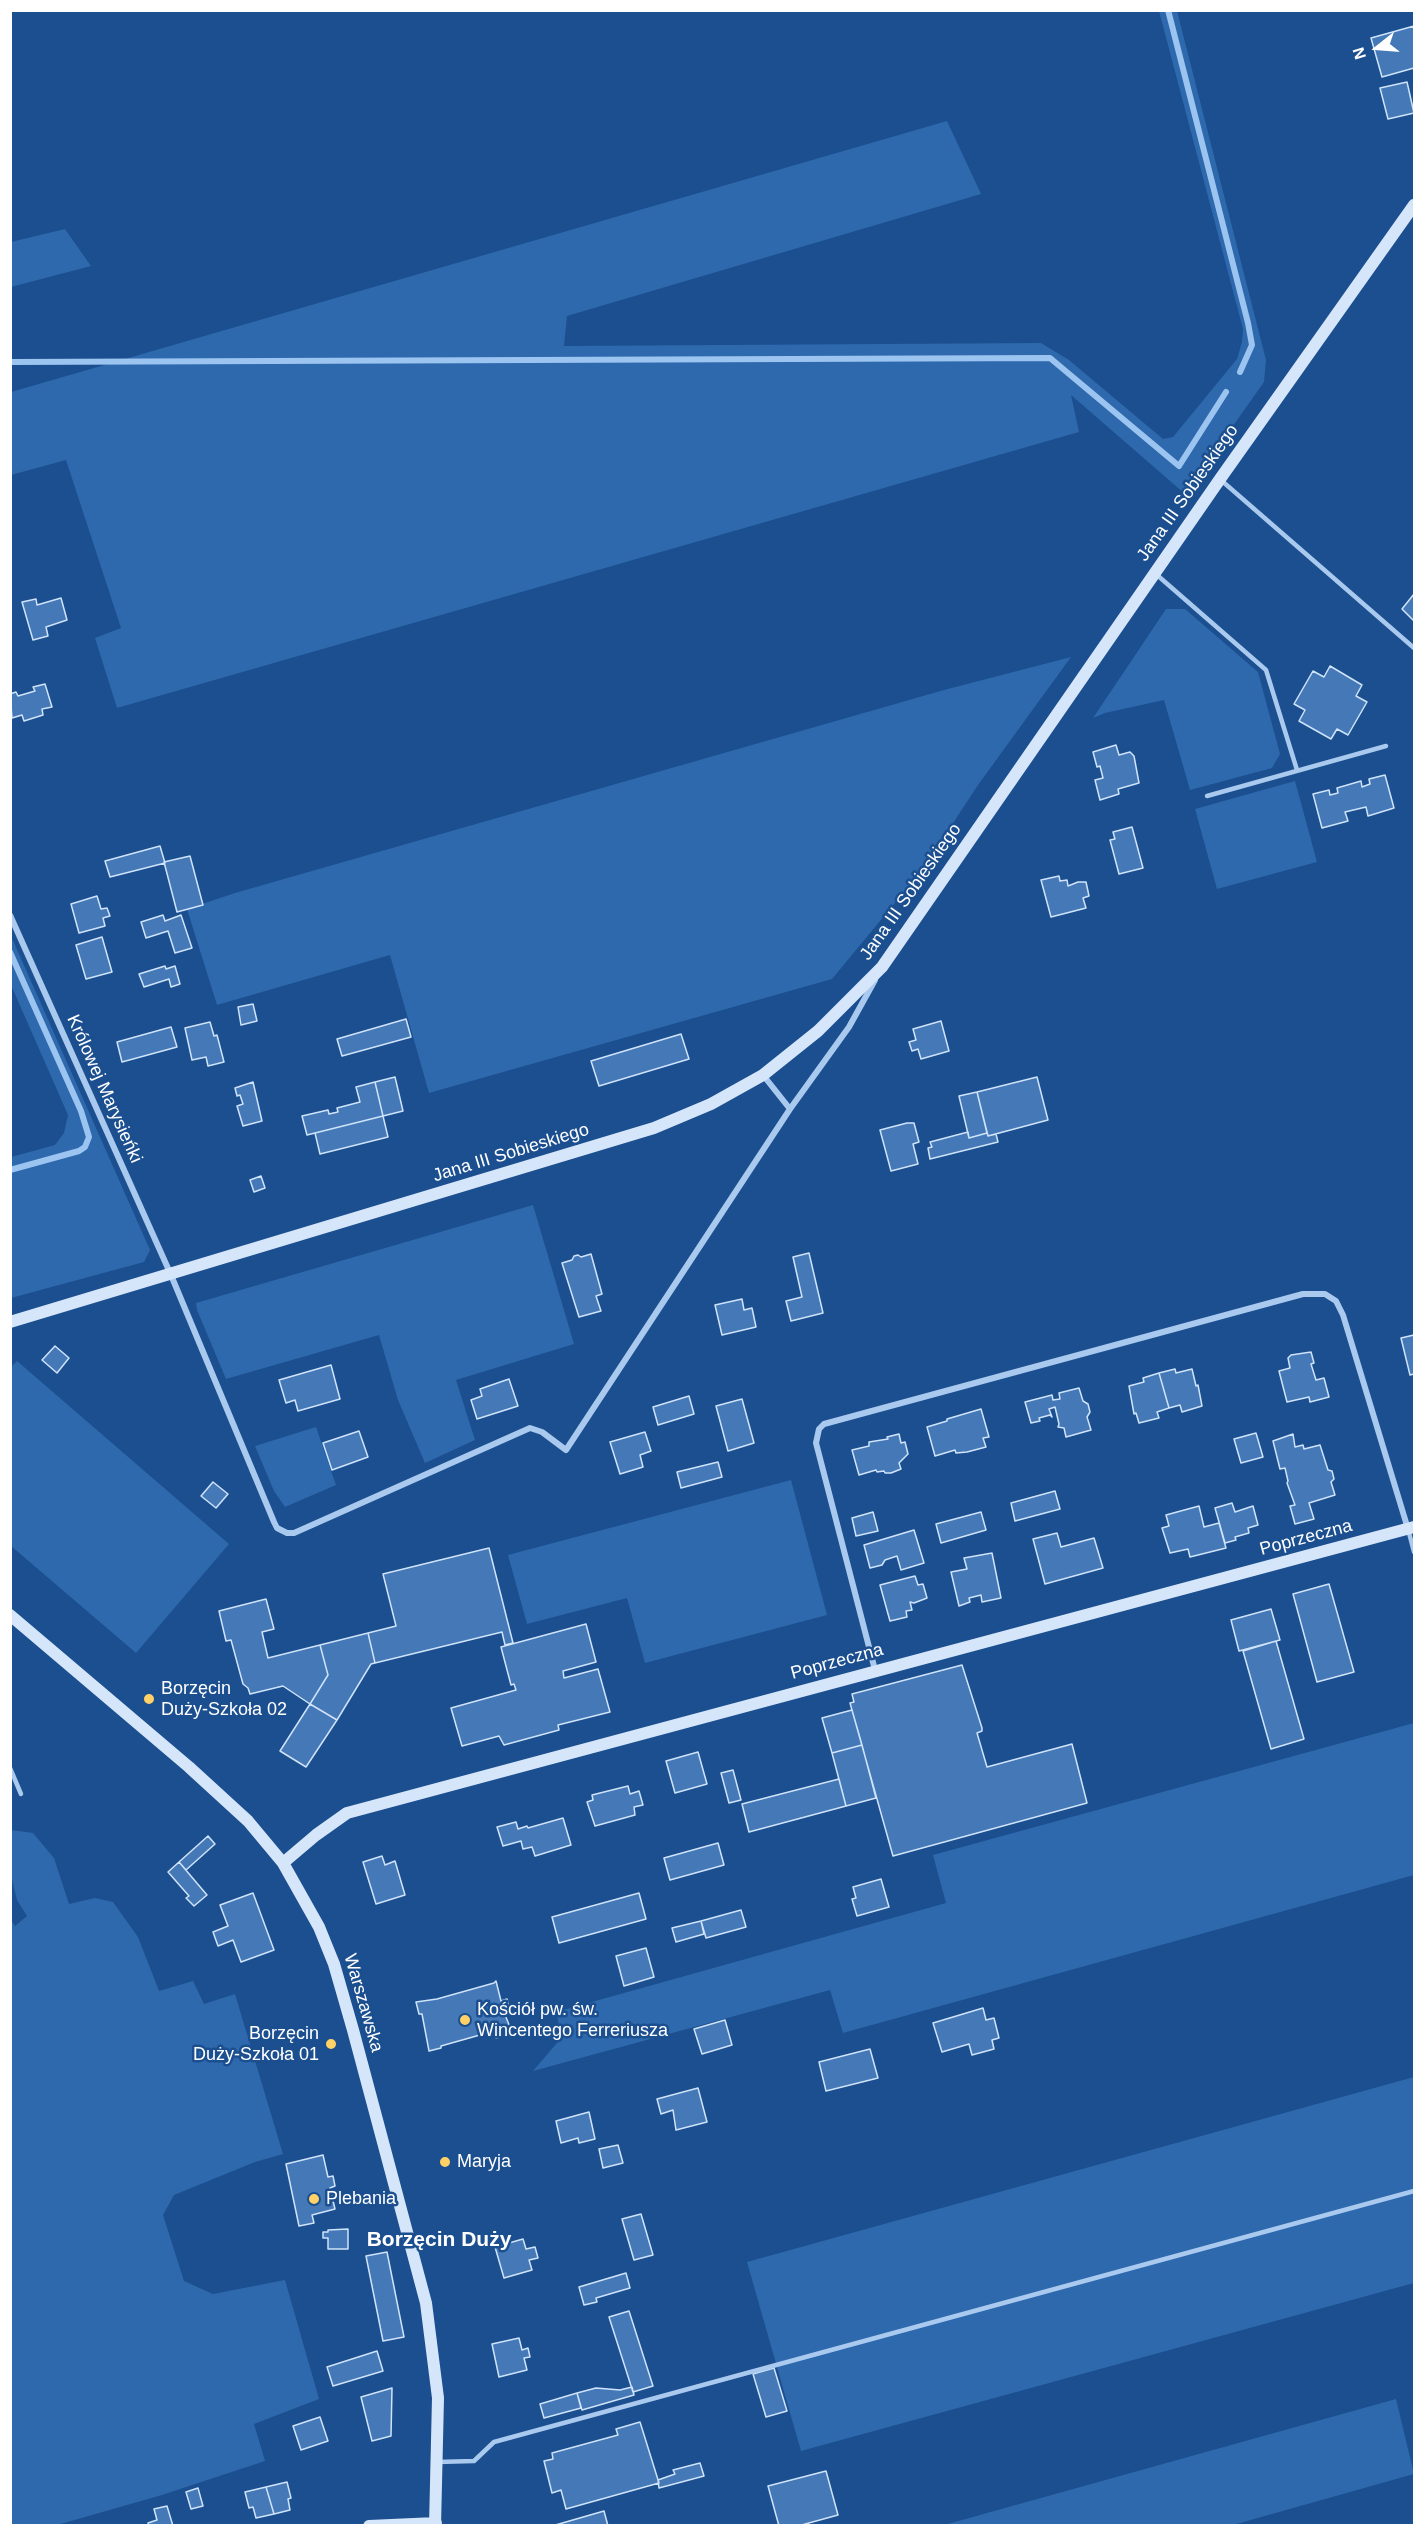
<!DOCTYPE html>
<html>
<head>
<meta charset="utf-8">
<style>
	body { margin:0 }
	#map { position:relative; width:1425px; height:2536px; overflow:hidden; background:#1b4f8f; font-family:Helvetica,sans-serif }
	canvas { display:block }
	.frame { position:absolute; inset:0; border:12px solid #fff; pointer-events:none }
	.north { position:absolute; left:1347px; top:18px; width:60px; height:60px; -webkit-text-stroke:4px #1b4f8f; paint-order:stroke; rotate:253deg; font-size:16px; font-weight:700; line-height:24px; text-align:center; color:#fff }
	.north::after { content:''; display:block; margin:auto; width:21px; height:27px; background:#fff; clip-path:polygon(50% 0,100% 100%,50% 72%,0 100%) }
</style>
</head>
<body>
<div id="map">
<canvas width="1425" height="2536"></canvas>
<div class="frame"></div>
<div class="north">N</div>
</div>
<script>
const ctx = document.querySelector('canvas').getContext('2d');
ctx.lineJoin = 'round';
function fillPath(path, color) {
  ctx.fillStyle = color;
  ctx.fill(path, 'evenodd');
}
function shape(rows) {
  const path = new Path2D();
  for (const r of rows) {
    path.moveTo(r[0], r[1]);
    for (let i = 2; i < r.length; i += 2) path.lineTo(r[i], r[i + 1]);
  }
  return path;
}
function strokePath(path, color, width, dash) {
  ctx.strokeStyle = color;
  ctx.lineWidth = width;
  ctx.lineCap = dash ? 'butt' : 'round';
  ctx.setLineDash(dash || []);
  ctx.stroke(path);
}
function write(font, color, halo, rows, align = 'center') {
  ctx.font = font + ' Helvetica,sans-serif';
  ctx.lineWidth = 5;
  ctx.setLineDash([]);
  ctx.textBaseline = 'middle';
  ctx.strokeStyle = halo;
  ctx.fillStyle = color;
  for (const [text, x, y, turn = 0] of rows) {
    ctx.save();
    ctx.translate(x, y);
    ctx.rotate((+turn || 0) * Math.PI / 180);
    ctx.textAlign = isNaN(turn) ? turn : align;
    if (halo) ctx.strokeText(text, 0, 0);
    ctx.fillText(text, 0, 0);
    ctx.restore();
  }
}
const green = shape([
	[1159,11,1177,11,1266,360,1264,382,1185,494,1071,395,1079,432,117,708,95,638,121,628,66,460,11,475,11,392,947,121,981,194,567,316,564,346,1041,343,1069,360,1163,439,1173,437,1237,359,1242,342,1243,329],
	[65,229,91,266,11,287,11,242],
	[1166,609,1185,609,1258,672,1280,754,1272,768,1190,790,1164,700,1105,713,1093,718],
	[1071,657,978,785,923,869,832,979,429,1093,390,955,217,1005,187,909,235,893,944,690],
	[1295,781,1317,862,1217,889,1195,809],
	[11,936,150,1250,144,1262,11,1298,11,1157,55,1145,64,1133,68,1115,11,985],
	[533,1205,574,1344,456,1380,475,1440,425,1463,398,1400,379,1335,226,1379,197,1310,196,1303],
	[17,1361,229,1544,136,1653,11,1546,10,1368],
	[316,1427,336,1485,285,1507,274,1491,255,1446],
	[791,1480,827,1615,645,1663,627,1598,527,1624,508,1555],
	[1414,1723,1414,1875,843,2033,830,1990,533,2071,562,2037,556,2012,946,1903,933,1855],
	[11,1830,33,1833,54,1858,69,1904,95,1898,113,1902,138,1937,159,1991,193,1981,204,2004,235,1994,283,2154,255,2162,174,2195,163,2215,184,2281,213,2294,285,2280,319,2399,254,2424,265,2461,162,2495,57,2525,11,2525,10,1919,15,1926,27,1916,17,1900,11,1876],
	[1414,2077,1414,2283,801,2451,747,2262],
	[1396,2399,1414,2474,1233,2525,944,2525]
]);
const stream = shape([
	[1168,10,1248,323,1252,345,1240,372],
	[10,362,1050,358,1179,466,1226,392],
	[10,952,81,1111,89,1137,85,1147,79,1151,10,1170]
]);
const building = shape([
	[1414,26,1414,68,1382,77,1371,38,1414,26],
	[1407,82,1414,113,1388,119,1380,88,1407,82],
	[1414,594,1414,621,1402,609,1414,594],
	[61,598,67,620,46,627,48,636,33,640,22,602,36,599,37,605,61,598],
	[1330,666,1362,685,1356,696,1367,702,1348,735,1337,729,1331,739,1299,721,1305,710,1294,704,1313,671,1324,677,1330,666],
	[45,684,52,707,42,709,43,715,24,721,22,715,12,718,10,694,16,692,18,696,35,691,33,687,45,684],
	[1116,745,1119,755,1130,752,1134,756,1139,783,1118,789,1119,794,1100,800,1095,780,1103,778,1100,766,1097,767,1093,752,1116,745],
	[1385,775,1394,808,1368,816,1366,807,1345,812,1348,821,1322,828,1313,794,1329,790,1330,795,1338,793,1337,788,1361,781,1362,787,1370,784,1369,779,1385,775],
	[1132,827,1143,868,1119,874,1110,840,1115,839,1113,832,1132,827],
	[160,846,165,863,110,877,105,861,160,846],
	[190,856,203,905,177,912,164,862,190,856],
	[1059,876,1060,881,1067,880,1068,886,1078,882,1086,882,1089,896,1083,898,1086,908,1051,917,1041,880,1059,876],
	[97,896,101,909,107,908,110,916,103,918,105,926,79,933,71,904,97,896],
	[163,915,165,921,181,915,192,948,175,953,168,931,146,938,141,922,163,915],
	[102,937,112,972,86,979,76,945,102,937],
	[165,966,166,969,175,966,180,984,171,987,169,979,144,987,139,974,165,966],
	[253,1004,257,1021,241,1025,238,1007,253,1004],
	[406,1019,411,1037,342,1056,337,1039,406,1019],
	[941,1021,949,1051,921,1059,918,1049,912,1051,909,1042,916,1040,913,1029,941,1021],
	[210,1022,214,1036,217,1035,224,1062,208,1066,206,1057,192,1060,185,1028,210,1022],
	[171,1027,177,1047,122,1062,117,1042,171,1027],
	[681,1034,689,1059,599,1086,591,1061,681,1034],
	[395,1077,403,1111,383,1116,375,1082,395,1077],
	[1037,1077,1048,1120,988,1136,977,1092,1037,1077],
	[253,1082,262,1121,243,1126,237,1106,243,1104,240,1095,237,1096,235,1088,253,1082],
	[375,1082,383,1116,307,1135,302,1116,328,1110,329,1114,338,1112,337,1108,360,1102,356,1087,375,1082],
	[977,1092,987,1133,969,1138,959,1096,977,1092],
	[383,1116,388,1137,320,1154,315,1133,383,1116],
	[907,1123,914,1123,919,1142,913,1144,918,1164,891,1171,880,1130,907,1123],
	[968,1132,969,1138,987,1133,988,1136,996,1134,998,1142,930,1159,928,1148,932,1147,930,1142,968,1132],
	[261,1176,265,1188,254,1192,250,1180,261,1176],
	[809,1253,823,1313,791,1321,786,1301,802,1297,793,1257,809,1253],
	[591,1254,602,1294,596,1296,601,1311,579,1317,562,1263,572,1260,574,1256,578,1255,581,1257,591,1254],
	[742,1299,744,1310,752,1308,756,1327,722,1335,715,1305,742,1299],
	[1414,1335,1414,1374,1410,1375,1401,1338,1414,1335],
	[55,1346,69,1358,57,1373,42,1360,55,1346],
	[1311,1352,1314,1363,1311,1364,1316,1380,1324,1378,1329,1397,1310,1402,1309,1397,1287,1402,1279,1371,1290,1368,1288,1358,1291,1355,1311,1352],
	[331,1365,340,1399,298,1411,295,1400,286,1403,279,1380,331,1365],
	[1175,1369,1176,1373,1192,1369,1196,1386,1198,1385,1202,1406,1182,1412,1180,1405,1169,1408,1159,1373,1175,1369],
	[1159,1373,1169,1408,1157,1412,1159,1418,1139,1423,1136,1413,1134,1414,1129,1386,1144,1382,1143,1378,1159,1373],
	[509,1379,518,1406,477,1419,471,1400,482,1396,480,1389,509,1379],
	[1079,1388,1083,1401,1088,1404,1090,1412,1087,1417,1091,1430,1066,1437,1064,1428,1058,1427,1059,1424,1055,1407,1049,1409,1052,1417,1050,1415,1039,1418,1040,1421,1031,1423,1025,1402,1052,1395,1053,1400,1060,1399,1059,1393,1079,1388],
	[689,1396,694,1414,658,1425,653,1407,689,1396],
	[742,1399,754,1443,728,1451,716,1406,742,1399],
	[981,1409,989,1437,983,1438,986,1447,967,1452,956,1453,955,1450,935,1456,927,1427,947,1421,947,1419,981,1409],
	[359,1431,368,1457,332,1470,323,1443,359,1431],
	[645,1432,651,1451,640,1455,643,1467,620,1474,610,1442,645,1432],
	[1256,1433,1263,1457,1241,1463,1234,1439,1256,1433],
	[899,1434,901,1443,905,1442,908,1454,899,1463,901,1469,891,1473,885,1473,884,1471,877,1472,876,1470,859,1475,852,1450,869,1446,869,1442,888,1439,887,1437,899,1434],
	[1293,1434,1295,1447,1303,1445,1304,1449,1320,1445,1328,1470,1332,1471,1334,1479,1331,1482,1335,1495,1309,1503,1314,1519,1295,1524,1290,1506,1295,1505,1287,1483,1288,1481,1285,1468,1280,1469,1273,1441,1293,1434],
	[718,1462,722,1477,681,1488,677,1472,718,1462],
	[213,1482,228,1494,216,1508,201,1496,213,1482],
	[1055,1491,1060,1509,1015,1521,1011,1503,1055,1491],
	[1232,1503,1235,1512,1253,1506,1258,1525,1248,1528,1249,1533,1235,1537,1236,1540,1225,1543,1215,1508,1232,1503],
	[1199,1506,1204,1527,1219,1523,1226,1548,1190,1557,1188,1549,1170,1553,1162,1528,1169,1526,1166,1515,1199,1506],
	[873,1512,878,1531,856,1536,852,1518,873,1512],
	[981,1512,986,1530,941,1543,936,1524,981,1512],
	[914,1530,924,1563,901,1570,897,1556,885,1560,882,1565,870,1568,864,1545,914,1530],
	[1057,1533,1061,1547,1094,1538,1103,1568,1045,1584,1033,1539,1057,1533],
	[489,1548,513,1643,505,1645,502,1632,375,1663,368,1633,396,1626,383,1574,489,1548],
	[992,1553,1001,1598,982,1602,981,1595,969,1598,970,1602,959,1606,951,1572,967,1569,964,1558,992,1553],
	[915,1576,918,1585,923,1584,927,1598,914,1603,910,1602,912,1610,906,1611,907,1617,890,1621,880,1585,915,1576],
	[1329,1584,1354,1672,1317,1682,1293,1594,1329,1584],
	[266,1599,274,1629,262,1632,268,1658,320,1645,328,1675,310,1704,283,1686,250,1694,248,1688,243,1684,231,1640,226,1641,219,1611,266,1599],
	[1271,1609,1280,1640,1239,1651,1231,1620,1271,1609],
	[586,1624,596,1662,563,1671,564,1678,598,1669,610,1712,558,1725,559,1730,504,1745,499,1736,462,1746,451,1708,516,1690,514,1684,511,1685,501,1647,586,1624],
	[368,1633,375,1663,371,1664,337,1720,310,1704,328,1675,320,1645,368,1633],
	[1276,1641,1304,1739,1271,1749,1243,1651,1276,1641],
	[962,1665,982,1728,982,1731,977,1733,987,1767,1072,1744,1087,1803,893,1856,850,1703,854,1702,852,1694,962,1665],
	[310,1704,337,1720,306,1767,280,1751,310,1704],
	[852,1710,862,1745,832,1753,822,1718,852,1710],
	[862,1745,876,1798,846,1806,832,1753,862,1745],
	[698,1752,707,1784,675,1793,666,1761,698,1752],
	[733,1770,741,1800,729,1803,721,1773,733,1770],
	[839,1779,846,1806,749,1832,742,1804,839,1779],
	[628,1786,630,1794,639,1791,643,1805,634,1807,635,1815,595,1826,587,1802,593,1800,592,1795,628,1786],
	[563,1818,571,1845,535,1856,532,1847,523,1849,521,1841,503,1846,497,1827,516,1822,518,1829,527,1826,528,1828,563,1818],
	[208,1836,215,1844,186,1870,179,1862,208,1836],
	[718,1843,724,1865,670,1880,664,1858,718,1843],
	[382,1856,385,1865,395,1861,405,1895,376,1904,363,1862,382,1856],
	[179,1862,207,1895,194,1906,186,1898,189,1896,168,1872,179,1862],
	[881,1879,889,1907,857,1916,852,1899,856,1898,853,1887,881,1879],
	[253,1893,274,1950,241,1962,233,1940,218,1946,213,1932,228,1926,220,1905,253,1893],
	[639,1893,646,1919,559,1943,552,1917,639,1893],
	[741,1910,746,1927,706,1938,701,1921,741,1910],
	[701,1921,704,1934,676,1942,672,1928,701,1921],
	[646,1948,654,1977,624,1986,616,1956,646,1948],
	[496,1981,501,2001,507,1999,509,2008,503,2010,510,2027,509,2029,504,2028,506,2035,496,2038,494,2031,441,2046,441,2048,429,2051,422,2014,419,2014,416,2002,437,1999,494,1983,496,1981],
	[983,2008,986,2020,994,2018,999,2038,992,2040,994,2049,972,2055,969,2044,942,2052,933,2023,983,2008],
	[725,2020,732,2045,702,2054,694,2029,725,2020],
	[870,2049,878,2078,826,2091,819,2062,870,2049],
	[698,2088,707,2122,676,2130,673,2110,661,2114,657,2099,698,2088],
	[589,2112,595,2139,579,2143,578,2138,561,2143,556,2121,589,2112],
	[618,2145,623,2163,603,2168,599,2149,618,2145],
	[323,2155,328,2177,333,2176,335,2186,330,2188,335,2209,312,2215,314,2223,299,2226,286,2164,323,2155],
	[641,2214,653,2255,634,2260,622,2219,641,2214],
	[348,2229,348,2249,328,2249,328,2238,323,2238,323,2232,328,2232,328,2230,348,2229],
	[523,2239,526,2249,535,2247,538,2258,529,2260,532,2270,504,2278,495,2247,523,2239],
	[387,2252,404,2337,383,2341,366,2256,387,2252],
	[626,2273,630,2288,596,2298,597,2302,584,2305,579,2287,626,2273],
	[629,2311,653,2386,633,2392,609,2317,629,2311],
	[519,2338,522,2350,528,2348,530,2357,524,2358,527,2370,499,2377,492,2344,519,2338],
	[377,2351,383,2371,333,2386,327,2367,377,2351],
	[774,2368,787,2411,766,2417,753,2374,774,2368],
	[632,2387,634,2395,582,2410,577,2393,596,2388,620,2390,632,2387],
	[392,2388,391,2436,372,2441,361,2397,392,2388],
	[577,2393,581,2408,544,2418,540,2404,577,2393],
	[320,2417,328,2441,301,2450,293,2426,320,2417],
	[640,2422,659,2483,566,2509,561,2490,552,2493,544,2461,553,2459,552,2453,618,2435,616,2429,640,2422],
	[700,2463,704,2476,659,2488,658,2480,675,2474,673,2470,700,2463],
	[826,2471,838,2515,798,2526,779,2526,768,2486,826,2471],
	[287,2482,291,2498,288,2499,290,2510,274,2514,266,2487,287,2482],
	[266,2487,274,2514,256,2518,253,2507,249,2508,245,2492,266,2487],
	[198,2488,203,2506,191,2509,186,2492,198,2488],
	[167,2506,173,2526,149,2526,148,2523,157,2520,154,2509,167,2506],
	[604,2511,608,2526,552,2526,604,2511]
]);
const lane = shape([
	[1222,481,1414,648],
	[1157,575,1266,670,1297,770],
	[1207,796,1386,746],
	[1408,1529,1414,1552],
	[10,1768,21,1794],
	[437,2462,474,2461,494,2442,1414,2191]
]);
const street = shape([
	[10,915,171,1275,274,1522,277,1528,287,1533,294,1533,530,1428,542,1432,566,1450,790,1109,763,1075],
	[790,1109,849,1027,875,980],
	[875,1670,816,1443,819,1429,824,1424,1303,1294,1325,1294,1336,1301,1343,1315,1408,1529]
]);
const secondary = shape([
	[10,1322,654,1128,711,1104,763,1075,818,1031,882,967,1220,479,1414,205],
	[10,1615,189,1767,248,1821,283,1863,319,1927,334,1964,353,2030,426,2303,438,2398,435,2526],
	[283,1863,316,1835,347,1813,1414,1527],
	[369,2526,436,2523]
]);
const markers = [
	[149,1699,6,"#ffd166"],
	[465,2020,6,"#ffd166"],
	[331,2044,6,"#ffd166"],
	[445,2162,6,"#ffd166"],
	[314,2199,6,"#ffd166"]
];
const streetNames = [
	["Jana III Sobieskiego",1188,493,-55],
	["Jana III Sobieskiego",911,892,-55],
	["Królowej Marysieńki",104,1089,66],
	["Jana III Sobieskiego",511,1153,-17],
	["Poprzeczna",1306,1538,-15],
	["Poprzeczna",837,1662,-15],
	["Warszawska",363,2003,74]
];
const poiNames = [
	["Borzęcin",161,1689],
	["Duży-Szkoła 02",161,1710],
	["Kościół pw. św.",477,2010],
	["Wincentego Ferreriusza",477,2031],
	["Borzęcin",319,2034,"right"],
	["Duży-Szkoła 01",319,2055,"right"],
	["Maryja",457,2162],
	["Plebania",326,2199]
];
const quarterNames = [
	["Borzęcin Duży",439,2240]
];
fillPath(green, '#2e69ad');
strokePath(stream, '#9cc4f0', 6);
fillPath(building, '#4478b7');
strokePath(building, '#cfe3fa', 1.5);
strokePath(lane, '#a9c9ee', 4.5);
strokePath(street, '#a9c9ee', 6);
strokePath(secondary, '#d6e6fa', 12);
for (const [x, y, r, color] of markers) {
  const dot = new Path2D();
  dot.arc(x, y, r, 0, 2 * Math.PI);
  ctx.fillStyle = color;
  ctx.fill(dot);
  strokePath(dot, '#1b4f8f', 2);
}
write('18px', '#fff', '#1b4f8f', streetNames);
write('18px', '#fff', '#1b4f8f', poiNames, 'left');
write('bold 21px', '#fff', '#1b4f8f', quarterNames);
</script>
</body>
</html>
